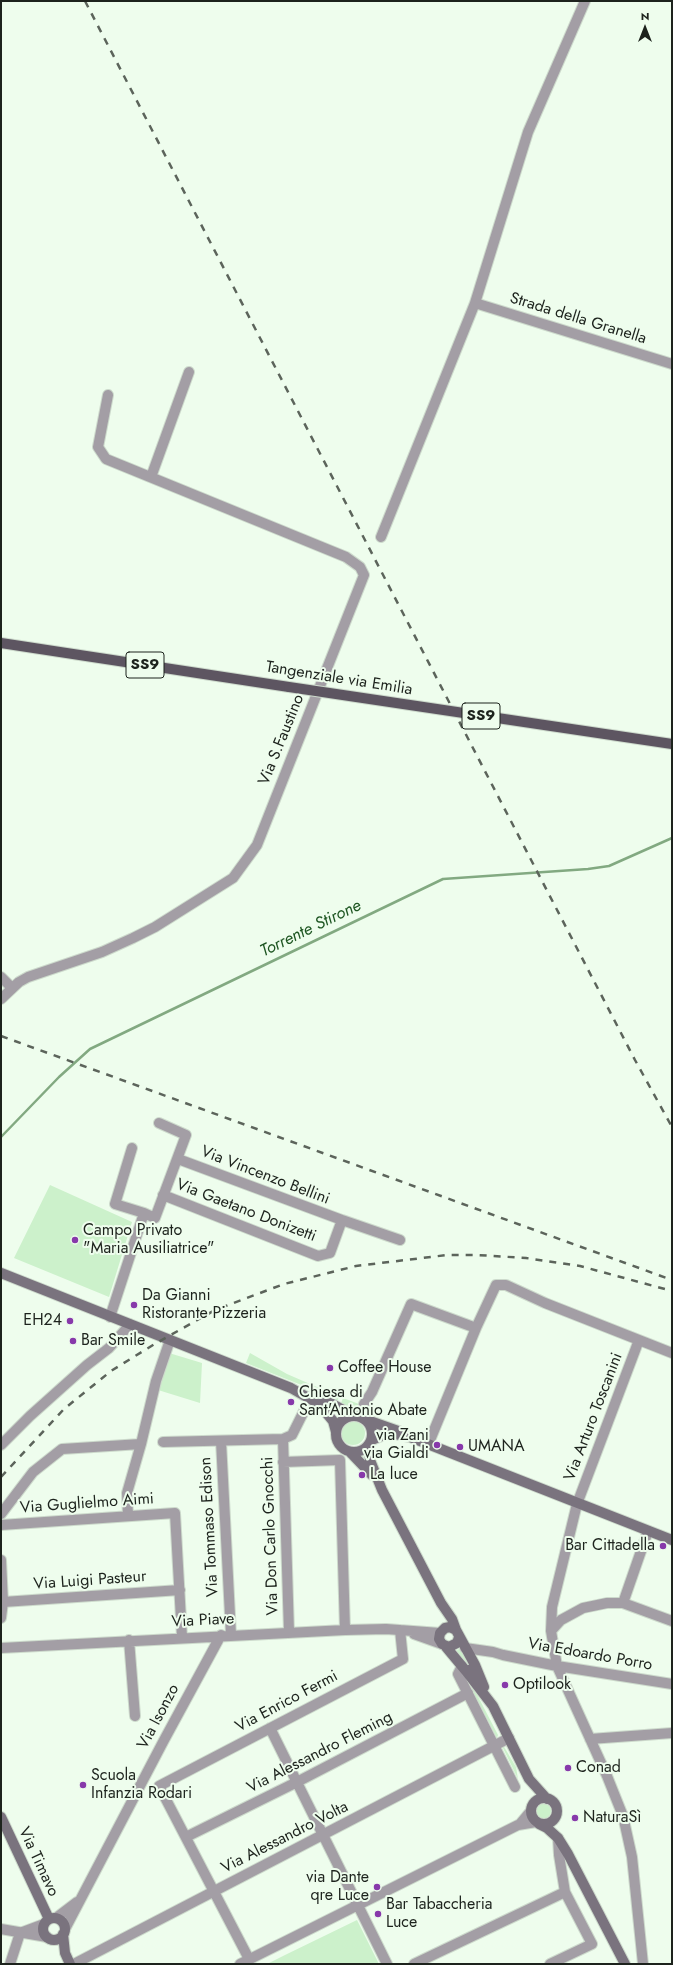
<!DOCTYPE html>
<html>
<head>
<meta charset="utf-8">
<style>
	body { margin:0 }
	#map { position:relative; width:673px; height:1965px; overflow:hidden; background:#eefded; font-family:Jost,sans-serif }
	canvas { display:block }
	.frame { position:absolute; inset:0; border:2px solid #1d231d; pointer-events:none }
	.north { position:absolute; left:625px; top:8px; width:40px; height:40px; -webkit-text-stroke:3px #eefded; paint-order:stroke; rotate:0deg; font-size:11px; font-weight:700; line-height:16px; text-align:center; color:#1d231d }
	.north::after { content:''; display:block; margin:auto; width:14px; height:18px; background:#1d231d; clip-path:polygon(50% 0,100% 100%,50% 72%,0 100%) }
</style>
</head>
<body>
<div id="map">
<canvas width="673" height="1965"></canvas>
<div class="frame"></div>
<div class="north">N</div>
</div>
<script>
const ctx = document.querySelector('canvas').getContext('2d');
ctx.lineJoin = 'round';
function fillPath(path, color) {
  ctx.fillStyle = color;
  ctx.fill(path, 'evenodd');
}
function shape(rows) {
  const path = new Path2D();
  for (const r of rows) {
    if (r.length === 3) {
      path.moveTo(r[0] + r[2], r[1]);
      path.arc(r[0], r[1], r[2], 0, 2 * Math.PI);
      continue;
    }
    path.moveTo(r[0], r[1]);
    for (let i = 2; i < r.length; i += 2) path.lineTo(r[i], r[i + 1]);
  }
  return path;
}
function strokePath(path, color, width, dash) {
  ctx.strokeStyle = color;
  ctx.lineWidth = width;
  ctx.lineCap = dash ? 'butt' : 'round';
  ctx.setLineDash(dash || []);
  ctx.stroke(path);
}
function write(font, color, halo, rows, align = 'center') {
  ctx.font = font + ' Jost,sans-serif';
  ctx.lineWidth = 4;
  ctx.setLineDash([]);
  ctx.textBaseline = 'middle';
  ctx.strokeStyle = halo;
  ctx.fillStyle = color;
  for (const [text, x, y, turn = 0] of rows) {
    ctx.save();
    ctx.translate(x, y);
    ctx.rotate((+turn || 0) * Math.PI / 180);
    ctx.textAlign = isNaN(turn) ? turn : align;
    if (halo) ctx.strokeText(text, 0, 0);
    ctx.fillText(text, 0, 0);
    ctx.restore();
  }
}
const green = shape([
	[50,1185,132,1222,109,1297,14,1258],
	[169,1353,202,1363,200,1403,158,1390],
	[250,1353,287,1374,340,1397,335,1403,319,1392,246,1363],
	[343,1398,359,1404,358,1409,352,1409,340,1406],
	[353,1433,12],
	[460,1648,468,1660,469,1664,468,1665,455,1652],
	[471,1683,498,1735,497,1738,469,1684],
	[503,1745,516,1767,518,1779,502,1746],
	[543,1811,8],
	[357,1920,379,1964,267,1964,285,1955]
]);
const stream = shape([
	[1,1137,59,1077,90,1049,443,879,588,869,609,866,672,838]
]);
const street = shape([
	[475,303,672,364],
	[151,477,189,372],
	[381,537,475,303,528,132,585,1],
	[1,977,12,988],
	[1,999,19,982,28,977,102,952,133,938,155,927,233,878,257,845,364,575,360,567,346,557,106,459,98,447,108,395],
	[132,1148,115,1204,144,1213],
	[178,1159,342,1220,400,1240],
	[163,1195,318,1256,330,1253,342,1220],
	[110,1317,144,1213,155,1218,186,1135,159,1123],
	[639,1340,577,1504,552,1607,551,1631,557,1666,607,1776,623,1816,632,1857,643,1964],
	[363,1417,364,1404,372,1392,411,1304,476,1328],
	[283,1439,289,1632],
	[221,1441,231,1635],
	[163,1442,283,1439,292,1435,305,1409],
	[1,1445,30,1416,87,1365,109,1348,126,1329,129,1324],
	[428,1445,476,1328,496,1285,506,1285,545,1303,672,1353],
	[283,1462,340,1460,345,1630],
	[1,1514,33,1472,62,1449,141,1444,156,1381,170,1340],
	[128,1516,127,1493,141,1444],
	[1,1525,175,1513,182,1637],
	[1,1560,3,1602,1,1618],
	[3,1602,180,1590],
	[623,1603,648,1531],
	[551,1631,561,1620,583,1608,607,1603,623,1603,672,1621],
	[414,1634,442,1644],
	[129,1640,135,1716],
	[1,1648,345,1630,386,1629,440,1633],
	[465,1648,493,1652,503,1655,557,1666,672,1684],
	[462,1666,458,1674,515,1787],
	[270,1728,387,1964],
	[590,1739,672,1733],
	[520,1824,530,1812],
	[186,1837,297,1782,468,1693],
	[56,1918,77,1902],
	[1,1929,47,1937],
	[65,1929,163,1742,221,1635],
	[20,1933,44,1924],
	[249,1959,159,1786,403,1659,400,1630],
	[10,1964,20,1933],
	[74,1964,509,1738],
	[240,1964,518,1825,536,1822],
	[414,1964,565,1892],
	[550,1964,592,1944,565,1892,559,1855,558,1838]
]);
const secondary = shape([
	[1,1273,291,1388,319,1404,333,1421,336,1432],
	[314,1394,352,1415],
	[354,1434,18],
	[367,1420,401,1432],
	[372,1440,384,1435,395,1434,410,1437,672,1540],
	[369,1445,370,1460,382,1490,441,1603,452,1619,456,1630],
	[350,1452,372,1475],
	[459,1637,457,1643,449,1647,442,1644,439,1639,440,1633,445,1628,450,1627,456,1630,475,1665,484,1687],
	[446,1647,466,1671,472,1669],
	[466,1671,493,1706,529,1779,547,1799],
	[544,1811,13],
	[1,1817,49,1919],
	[539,1824,547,1828,558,1838,568,1854,625,1964],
	[54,1929,11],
	[63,1934,65,1953,70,1964]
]);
const primary = shape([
	[1,643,289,687]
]);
const rail = shape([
	[85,1,635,1060,672,1127],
	[1,1036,672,1280],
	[1,1477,64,1409,111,1371,153,1345,215,1310,284,1284,356,1266,447,1255,477,1255,526,1258,580,1266,672,1291]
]);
const primaryBridge = shape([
	[289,687,672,744]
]);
const markers = [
	[75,1240,4,"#8739aa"],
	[134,1305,4,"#8739aa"],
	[70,1321,4,"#8739aa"],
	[73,1341,4,"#8739aa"],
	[330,1368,4,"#8739aa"],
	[291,1402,4,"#8739aa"],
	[437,1445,4,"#8739aa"],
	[460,1447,4,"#8739aa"],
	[362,1475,4,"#8739aa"],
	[663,1546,4,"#8739aa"],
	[505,1685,4,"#8739aa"],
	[568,1768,4,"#8739aa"],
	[83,1785,4,"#8739aa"],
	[575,1818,4,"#8739aa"],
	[377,1887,4,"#8739aa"],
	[378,1914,4,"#8739aa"]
];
const shields = [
	[145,665,38],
	[481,716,38]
];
const shieldNames = [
	["SS9",145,665],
	["SS9",481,716]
];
const streetNames = [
	["Strada della Granella",578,319,17],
	["Tangenziale via Emilia",339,679,9],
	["Via S.Faustino",282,740,-68],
	["Via Vincenzo Bellini",265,1176,21],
	["Via Gaetano Donizetti",246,1211,21],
	["Via Arturo Toscanini",594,1417,-69],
	["Via Guglielmo Aimi",87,1504,-4],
	["Via Tommaso Edison",210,1527,-93],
	["Via Don Carlo Gnocchi",271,1536,-92],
	["Via Luigi Pasteur",90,1581,-4],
	["Via Piave",203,1621,-3],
	["Via Edoardo Porro",590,1655,10],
	["Via Enrico Fermi",287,1702,-28],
	["Via Isonzo",159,1717,-62],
	["Via Alessandro Fleming",320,1753,-27],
	["Via Alessandro Volta",285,1838,-27],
	["Via Timavo",38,1862,65]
];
const poiNames = [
	["Campo Privato",83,1231],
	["\"Maria Ausiliatrice\"",83,1249],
	["Da Gianni",142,1296],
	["Ristorante Pizzeria",142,1314],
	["EH24",62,1321,"right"],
	["Bar Smile",81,1341],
	["Coffee House",338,1368],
	["Chiesa di",299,1393],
	["Sant'Antonio Abate",299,1411],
	["via Zani",429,1436,"right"],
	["via Gialdi",429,1454,"right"],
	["UMANA",468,1447],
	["La luce",370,1475],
	["Bar Cittadella",655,1546,"right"],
	["Optilook",513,1685],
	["Conad",576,1768],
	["Scuola",91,1776],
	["Infanzia Rodari",91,1794],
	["NaturaSì",583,1818],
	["via Dante",369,1878,"right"],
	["qre Luce",369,1896,"right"],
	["Bar Tabaccheria",386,1905],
	["Luce",386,1923]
];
const waterNames = [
	["Torrente Stirone",311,929,-26]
];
fillPath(green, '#ccf1cb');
strokePath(stream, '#82a981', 2.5);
strokePath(street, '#cddacc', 12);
strokePath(secondary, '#cddacc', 12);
strokePath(primary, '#cddacc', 12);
strokePath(street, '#a39ea5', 10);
strokePath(secondary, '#7a737e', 10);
strokePath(primary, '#5d5561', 10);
strokePath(rail, '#5c645b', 2.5, [7, 7]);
strokePath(primaryBridge, '#cddacc', 12, []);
strokePath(primaryBridge, '#5d5561', 10);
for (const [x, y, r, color] of markers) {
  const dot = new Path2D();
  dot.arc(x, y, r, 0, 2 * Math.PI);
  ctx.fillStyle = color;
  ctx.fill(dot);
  strokePath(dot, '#eefded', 1.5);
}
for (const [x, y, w] of shields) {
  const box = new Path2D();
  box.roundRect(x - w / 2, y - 13, w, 26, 3);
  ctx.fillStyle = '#eefded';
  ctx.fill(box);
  strokePath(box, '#1d231d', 1);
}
write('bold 15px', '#1d231d', null, shieldNames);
write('16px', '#1d231d', '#eefded', streetNames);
write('16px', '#1d231d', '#eefded', poiNames, 'left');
write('italic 17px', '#1e5622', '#eefded', waterNames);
</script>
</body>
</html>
